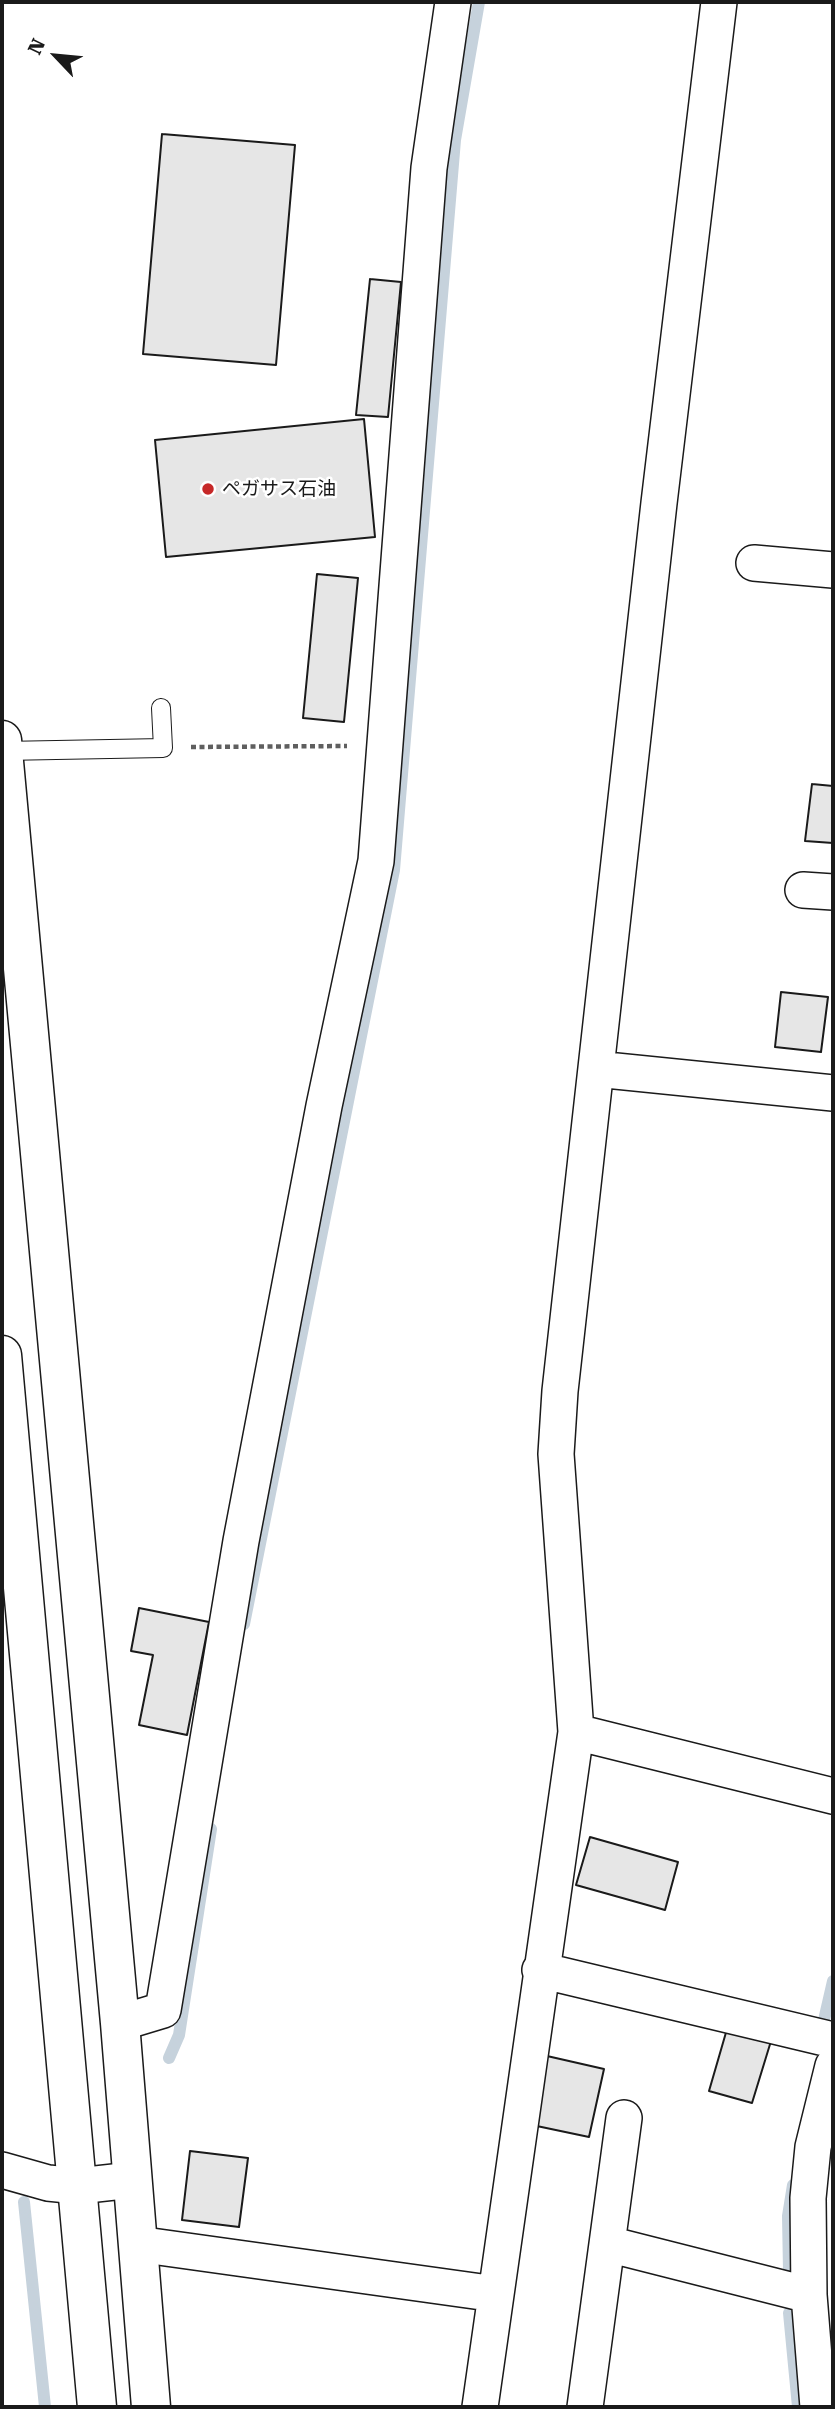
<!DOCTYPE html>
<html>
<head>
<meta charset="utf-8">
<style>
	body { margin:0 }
	#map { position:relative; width:835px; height:2409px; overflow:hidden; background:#fff; font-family:"Roboto Serif",serif }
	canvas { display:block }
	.frame { position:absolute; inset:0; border:4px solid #1a1a1a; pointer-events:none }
	.north { position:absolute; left:21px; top:21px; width:70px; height:70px; -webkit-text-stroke:5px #fff; paint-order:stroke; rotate:296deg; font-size:19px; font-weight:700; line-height:28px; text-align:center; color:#1a1a1a }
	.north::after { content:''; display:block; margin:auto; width:24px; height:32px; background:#1a1a1a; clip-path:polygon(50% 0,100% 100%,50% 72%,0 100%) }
</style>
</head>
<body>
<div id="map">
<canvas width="835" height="2409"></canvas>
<div class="frame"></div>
<div class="north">N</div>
</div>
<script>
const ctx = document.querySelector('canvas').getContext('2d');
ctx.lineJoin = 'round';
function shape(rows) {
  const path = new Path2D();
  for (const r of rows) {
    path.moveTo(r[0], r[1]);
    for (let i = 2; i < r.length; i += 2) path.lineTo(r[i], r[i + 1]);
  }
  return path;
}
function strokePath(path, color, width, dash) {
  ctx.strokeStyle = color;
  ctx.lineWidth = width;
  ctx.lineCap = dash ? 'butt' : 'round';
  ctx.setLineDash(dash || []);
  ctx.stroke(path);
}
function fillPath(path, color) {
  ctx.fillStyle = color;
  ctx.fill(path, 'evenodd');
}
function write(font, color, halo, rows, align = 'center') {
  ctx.font = font + ' "Roboto Serif","Noto Sans JP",serif';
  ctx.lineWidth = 5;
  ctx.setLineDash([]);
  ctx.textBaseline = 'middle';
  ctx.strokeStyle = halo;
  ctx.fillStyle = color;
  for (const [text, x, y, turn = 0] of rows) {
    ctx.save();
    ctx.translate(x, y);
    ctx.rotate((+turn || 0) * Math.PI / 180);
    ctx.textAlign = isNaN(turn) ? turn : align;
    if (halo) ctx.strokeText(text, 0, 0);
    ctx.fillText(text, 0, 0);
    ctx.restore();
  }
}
const stream = shape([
	[244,1624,394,870,455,140,479,2],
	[824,2020,833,1981],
	[169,2058,179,2035,211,1829],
	[24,2202,45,2407],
	[789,2271,788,2216,793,2185],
	[789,2313,798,2407]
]);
const building = shape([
	[162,134,295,145,276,365,143,354,162,134],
	[370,279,401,282,388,417,356,415,370,279],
	[364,419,375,537,166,557,155,440,364,419],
	[317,574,358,578,344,722,303,718,317,574],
	[812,784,833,786,833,843,805,841,812,784],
	[781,992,828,997,821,1052,775,1047,781,992],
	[139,1608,209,1622,187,1735,139,1725,153,1655,131,1651,139,1608],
	[590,1837,678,1862,665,1910,576,1885,590,1837],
	[727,2029,771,2041,752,2103,709,2091,727,2029],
	[547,2056,604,2069,589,2137,532,2125,547,2056],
	[190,2151,248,2158,239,2227,182,2220,190,2151]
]);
const path = shape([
	[191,747,347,746]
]);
const service = shape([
	[3,751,163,748,161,708]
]);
const minor = shape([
	[754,563,833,570],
	[803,890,833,892],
	[596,1069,833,1093],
	[576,1732,833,1796],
	[540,1970,833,2040],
	[120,2023,163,2010,241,1541,324,1106,376,861,429,168,453,2],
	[2,2170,48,2183,78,2186,132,2180],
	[137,2244,496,2294],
	[608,2244,809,2295],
	[480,2407,576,1732,556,1454,560,1391,659,503,719,2],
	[585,2407,624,2118],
	[818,2407,809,2295,808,2198,813,2147,833,2066]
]);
const tertiary = shape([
	[2,740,120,2023,151,2407],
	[2,1355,97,2407]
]);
const markers = [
	[208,489,7,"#c62828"]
];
const poiNames = [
	["ペガサス石油",222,489]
];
strokePath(stream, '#c6d2dc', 12);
fillPath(building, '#e6e6e6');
strokePath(building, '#1a1a1a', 2);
strokePath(service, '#1a1a1a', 20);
strokePath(minor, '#1a1a1a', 38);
strokePath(tertiary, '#1a1a1a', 41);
strokePath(path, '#5f5f5f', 4.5, [5, 3.5]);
strokePath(service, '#fff', 18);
strokePath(minor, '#fff', 35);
strokePath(tertiary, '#fff', 38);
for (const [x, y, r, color] of markers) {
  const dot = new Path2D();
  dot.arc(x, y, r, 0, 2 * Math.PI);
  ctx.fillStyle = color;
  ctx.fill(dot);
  strokePath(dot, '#fff', 2.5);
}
write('19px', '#1a1a1a', '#fff', poiNames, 'left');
</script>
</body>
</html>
